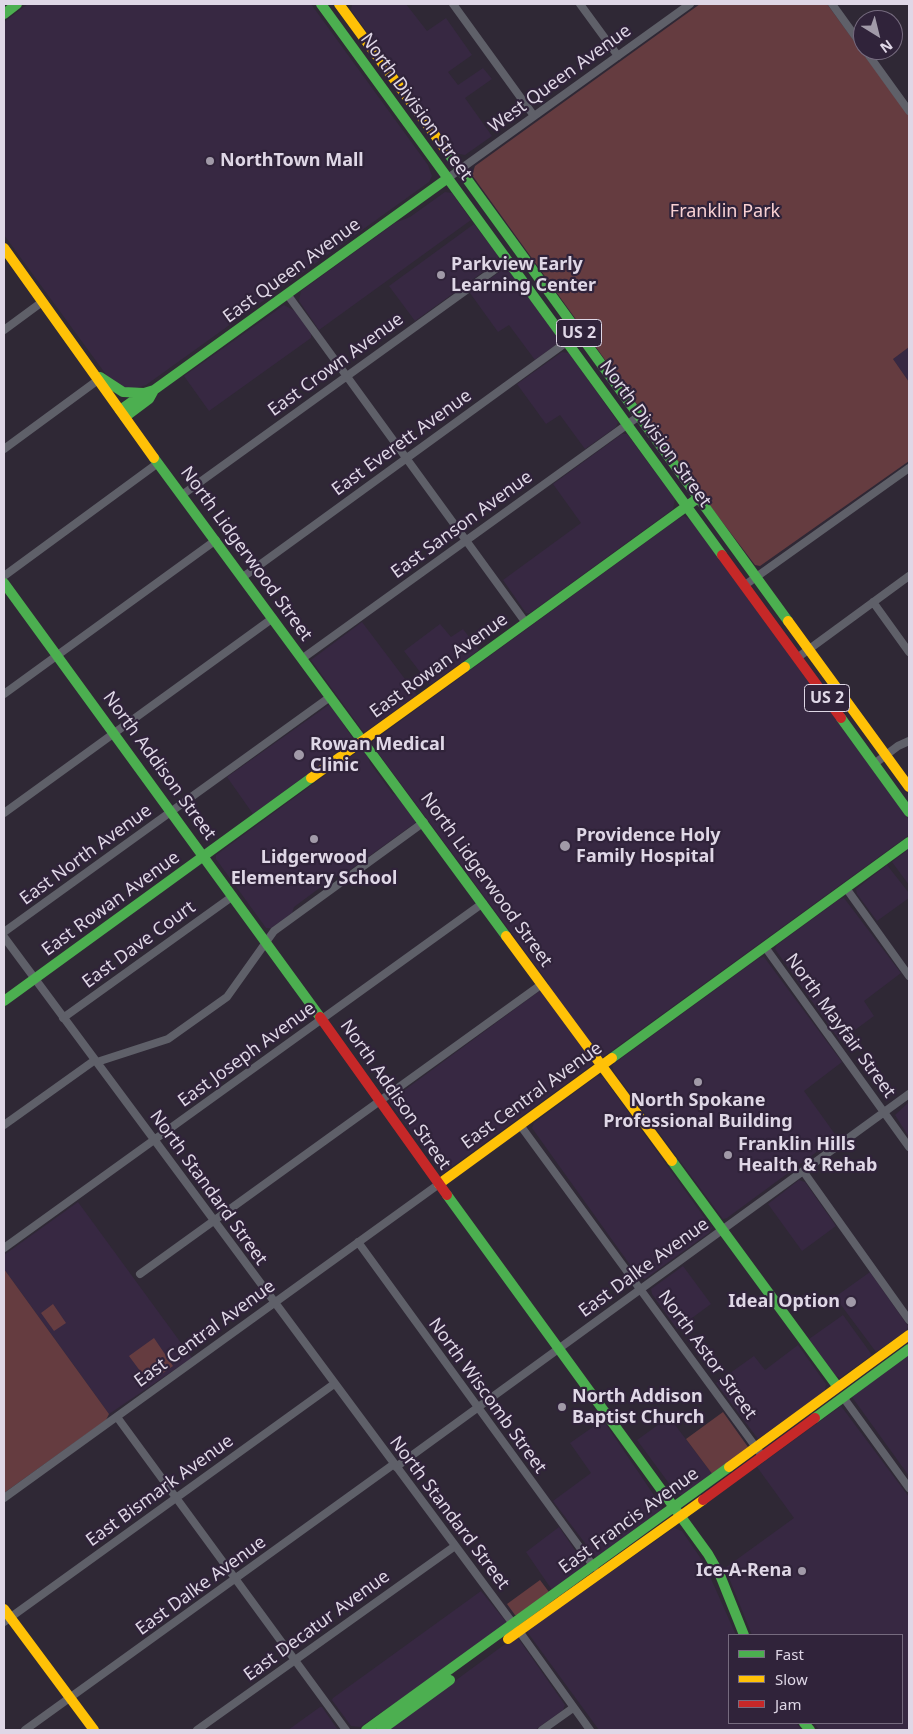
<!DOCTYPE html>
<html>
<head>
<meta charset="utf-8">
<style>
	body { margin:0 }
	#map { position:relative; width:913px; height:1734px; overflow:hidden; background:#2f2835; font-family:"Noto Sans",sans-serif }
	canvas { display:block }
	.frame { position:absolute; inset:0; border:5px solid #dfd7e6; pointer-events:none }
	.legend { position:absolute; left:728px; top:1634px; width:175px; height:90px; box-sizing:border-box; background:#30233a; border:1px solid #766b7f; margin:0; padding:6px 9px; list-style:none; font-size:15px; color:#dfd7e6 }
	.legend li { display:flex; align-items:center; gap:10px; height:25px }
	.legend b { width:25px; border:1px solid #766b7f }
	.north { position:absolute; left:853px; top:10px; width:50px; height:50px; box-sizing:border-box; background:#30233a; border:1px solid #766b7f; border-radius:50%; rotate:144deg; font-size:14px; font-weight:700; line-height:20px; text-align:center; color:#dfd7e6 }
	.north::after { content:''; display:block; margin:auto; width:18px; height:22px; background:#a19aa8; clip-path:polygon(50% 0,100% 100%,50% 72%,0 100%) }
</style>
</head>
<body>
<div id="map">
<canvas width="913" height="1734"></canvas>
<div class="frame"></div>
<ul class="legend">
<li><b style="height:6px;background:#4caf50"></b>Fast</li>
<li><b style="height:6px;background:#ffc107"></b>Slow</li>
<li><b style="height:6px;background:#c62828"></b>Jam</li>
</ul>
<div class="north">N</div>
</div>
<script>
const ctx = document.querySelector('canvas').getContext('2d');
ctx.lineJoin = 'round';
function fillPath(path, color) {
  ctx.fillStyle = color;
  ctx.fill(path, 'evenodd');
}
function shape(rows) {
  const path = new Path2D();
  for (const r of rows) {
    path.moveTo(r[0], r[1]);
    for (let i = 2; i < r.length; i += 2) path.lineTo(r[i], r[i + 1]);
  }
  return path;
}
function strokePath(path, color, width, dash) {
  ctx.strokeStyle = color;
  ctx.lineWidth = width;
  ctx.lineCap = dash ? 'butt' : 'round';
  ctx.setLineDash(dash || []);
  ctx.stroke(path);
}
function write(font, color, halo, rows, align = 'center') {
  ctx.font = font + ' "Noto Sans",sans-serif';
  ctx.lineWidth = 4.5;
  ctx.setLineDash([]);
  ctx.textBaseline = 'middle';
  ctx.strokeStyle = halo;
  ctx.fillStyle = color;
  for (const [text, x, y, turn = 0] of rows) {
    ctx.save();
    ctx.translate(x, y);
    ctx.rotate((+turn || 0) * Math.PI / 180);
    ctx.textAlign = isNaN(turn) ? turn : align;
    if (halo) ctx.strokeText(text, 0, 0);
    ctx.fillText(text, 0, 0);
    ctx.restore();
  }
}
const built = shape([
	[28,4,311,4,428,165,432,176,429,182,146,385,127,391,110,380,4,235,4,22],
	[352,4,406,4,427,31,446,18,472,55,448,72,458,85,483,68,492,79,465,98,492,136,465,155,454,153,351,10],
	[445,192,452,193,471,220,319,330,299,301,301,291,395,223,410,217],
	[474,224,498,255,497,262,415,321,389,286],
	[508,269,558,336,557,344,535,360,509,325,498,332,470,293,502,270],
	[284,305,295,311,311,334,311,338,209,411,184,376],
	[909,347,909,382,893,359],
	[562,352,569,353,618,422,616,427,585,449,560,415,546,424,517,384],
	[622,434,627,434,675,499,673,509,530,613,526,613,503,580,581,523,553,484],
	[684,516,691,520,909,820,909,835,442,1174,390,1103,391,1100,549,984,373,746,373,741,678,519],
	[362,622,417,695,365,732,362,730,311,660],
	[440,624,451,637,463,629,479,650,430,685,404,651],
	[330,704,354,740,253,814,227,777],
	[361,749,367,754,370,763,392,793,400,798,415,821,415,823,350,870,344,870,294,907,292,913,271,928,266,928,216,859,216,855],
	[909,849,909,885,892,862],
	[887,865,909,893,909,898,877,921,857,894,856,889],
	[844,898,901,973,864,1001,874,1016,840,1041,775,949,777,945,840,899],
	[764,957,842,1062,804,1091,837,1137,727,1218,723,1219,614,1072,612,1065,759,958],
	[597,1076,603,1077,712,1228,709,1233,645,1279,638,1276,532,1128,534,1123],
	[909,1102,909,1137,895,1115],
	[799,1180,805,1182,836,1226,802,1251,768,1204],
	[78,1202,192,1358,109,1414,4,1269,4,1255],
	[683,1266,711,1304,677,1329,652,1294,651,1289],
	[870,1272,908,1326,906,1331,876,1352,835,1297],
	[843,1315,872,1355,840,1378,835,1375,809,1339],
	[798,1345,826,1384,825,1391,758,1439,716,1383,754,1356,765,1370],
	[909,1353,909,1476,852,1397],
	[841,1406,909,1497,909,1730,819,1730,814,1723,902,1723,902,1635,752,1635,725,1568,794,1518,757,1467],
	[669,1417,713,1475,684,1496,676,1493,637,1440],
	[603,1420,662,1507,661,1512,597,1559,553,1501,591,1473,570,1443],
	[559,1527,586,1566,552,1590,526,1552],
	[674,1528,682,1531,704,1563,736,1635,729,1635,729,1723,796,1723,802,1730,599,1730,528,1633,527,1631],
	[481,1591,507,1623,449,1666,360,1727,351,1726,332,1700,333,1698],
	[518,1638,565,1705,563,1710,535,1730,388,1730,512,1639],
	[322,1707,338,1730,288,1730,320,1707]
]);
const green = shape([
	[700,4,827,4,909,116,909,347,893,359,909,382,909,461,760,566,755,565,711,507,472,175,475,166],
	[4,1269,109,1414,106,1420,4,1493],
	[53,1304,66,1323,54,1331,41,1313],
	[154,1338,173,1366,149,1383,129,1356],
	[723,1412,748,1447,713,1475,686,1439],
	[540,1580,549,1592,518,1616,515,1615,507,1604]
]);
const street = shape([
	[453,4,534,116],
	[580,4,618,56],
	[832,4,863,47],
	[865,50,909,111],
	[448,178,690,4],
	[287,294,526,623],
	[4,330,42,302],
	[4,449,98,380],
	[182,495,508,260],
	[4,576,158,463],
	[243,577,579,333],
	[745,585,909,468],
	[873,602,909,652],
	[303,658,639,416],
	[797,658,909,576],
	[4,694,216,540],
	[874,764,898,746,909,741],
	[4,813,273,618],
	[846,888,909,976],
	[4,932,330,697],
	[4,937,514,1625],
	[765,947,909,1147],
	[63,1018,233,896],
	[97,1062,168,1039,227,997,274,931,424,822],
	[4,1125,95,1060],
	[520,1125,763,1457],
	[803,1171,909,1320],
	[358,1242,594,1567],
	[4,1248,483,903],
	[140,1274,542,984],
	[843,1397,909,1488],
	[117,1417,346,1730],
	[396,1467,909,1094],
	[4,1498,439,1184],
	[4,1622,334,1384],
	[519,1631,590,1730],
	[25,1730,394,1464],
	[197,1730,455,1546],
	[542,1730,573,1708]
]);
const fast = shape([
	[321,4,722,555],
	[4,14,17,4],
	[445,149,788,621],
	[100,377,123,392,144,393],
	[120,410,144,393,154,390,448,178],
	[125,417,149,399,154,390],
	[154,458,506,936],
	[4,583,320,1017],
	[465,667,698,498],
	[841,718,909,812],
	[4,1001,311,778],
	[612,1058,909,842],
	[672,1161,837,1386],
	[447,1195,708,1554,720,1575,744,1635],
	[815,1418,909,1349],
	[804,1723,810,1730],
	[366,1730,729,1467],
	[381,1730,450,1680]
]);
const slow = shape([
	[339,4,445,149],
	[4,248,154,458],
	[788,621,909,787],
	[311,778,465,667],
	[506,936,672,1161],
	[439,1184,612,1058],
	[729,1467,909,1335],
	[4,1609,94,1730],
	[508,1639,703,1500]
]);
const jam = shape([
	[722,555,841,718],
	[320,1017,447,1195],
	[703,1500,815,1418]
]);
const markers = [
	[210,161,5,"#a19aa8"],
	[441,275,5,"#a19aa8"],
	[299,755,6,"#a19aa8"],
	[314,839,5,"#a19aa8"],
	[565,846,6,"#a19aa8"],
	[698,1082,5,"#a19aa8"],
	[728,1155,5,"#a19aa8"],
	[851,1302,6,"#a19aa8"],
	[562,1407,5,"#a19aa8"],
	[802,1571,5,"#a19aa8"]
];
const shields = [
	[579,333,45],
	[827,698,45]
];
const shieldNames = [
	["US 2",579,333],
	["US 2",827,698]
];
const streetNames = [
	["West Queen Avenue",560,79,-36],
	["North Division Street",416,107,54],
	["East Queen Avenue",292,271,-36],
	["East Crown Avenue",336,365,-36],
	["North Division Street",655,434,54],
	["East Everett Avenue",402,443,-36],
	["East Sanson Avenue",462,525,-36],
	["North Lidgerwood Street",246,554,54],
	["East Rowan Avenue",439,666,-36],
	["North Addison Street",159,766,54],
	["East North Avenue",86,855,-36],
	["North Lidgerwood Street",486,880,54],
	["East Rowan Avenue",111,904,-36],
	["East Dave Court",139,945,-36],
	["North Mayfair Street",840,1026,54],
	["East Joseph Avenue",247,1055,-36],
	["North Addison Street",395,1095,55],
	["East Central Avenue",532,1096,-36],
	["North Standard Street",208,1188,54],
	["East Dalke Avenue",644,1268,-36],
	["East Central Avenue",205,1334,-36],
	["North Astor Street",707,1355,54],
	["North Wiscomb Street",487,1396,54],
	["East Bismark Avenue",160,1491,-36],
	["North Standard Street",449,1513,53],
	["East Francis Avenue",629,1521,-36],
	["East Dalke Avenue",201,1586,-36],
	["East Decatur Avenue",317,1626,-36]
];
const poiNames = [
	["NorthTown Mall",220,161],
	["Parkview Early",451,265],
	["Learning Center",451,286],
	["Rowan Medical",310,745],
	["Clinic",310,766],
	["Providence Holy",576,836],
	["Family Hospital",576,857],
	["Lidgerwood",314,858,"center"],
	["Elementary School",314,879,"center"],
	["North Spokane",698,1101,"center"],
	["Professional Building",698,1122,"center"],
	["Franklin Hills",738,1145],
	["Health & Rehab",738,1166],
	["Ideal Option",840,1302,"right"],
	["North Addison",572,1397],
	["Baptist Church",572,1418],
	["Ice-A-Rena",792,1571,"right"]
];
const parkNames = [
	["Franklin Park",725,212]
];
fillPath(built, '#372842');
fillPath(green, '#653c40');
strokePath(street, '#5f6069', 8);
strokePath(fast, '#4caf50', 10);
strokePath(slow, '#ffc107', 10);
strokePath(jam, '#c62828', 10);
for (const [x, y, r, color] of markers) {
  const dot = new Path2D();
  dot.arc(x, y, r, 0, 2 * Math.PI);
  ctx.fillStyle = color;
  ctx.fill(dot);
  strokePath(dot, '#30233a', 2);
}
for (const [x, y, w] of shields) {
  const box = new Path2D();
  box.roundRect(x - w / 2, y - 13.5, w, 27, 4);
  ctx.fillStyle = '#30233a';
  ctx.fill(box);
  strokePath(box, '#dfd7e6', 1);
}
write('bold 16px', '#dfd7e6', null, shieldNames);
write('18px', '#dfd7e6', '#30233a', streetNames);
write('bold 18px', '#dfd7e6', '#30233a', poiNames, 'left');
write('18px', '#f8d1d3', '#30233a', parkNames);
</script>
</body>
</html>
